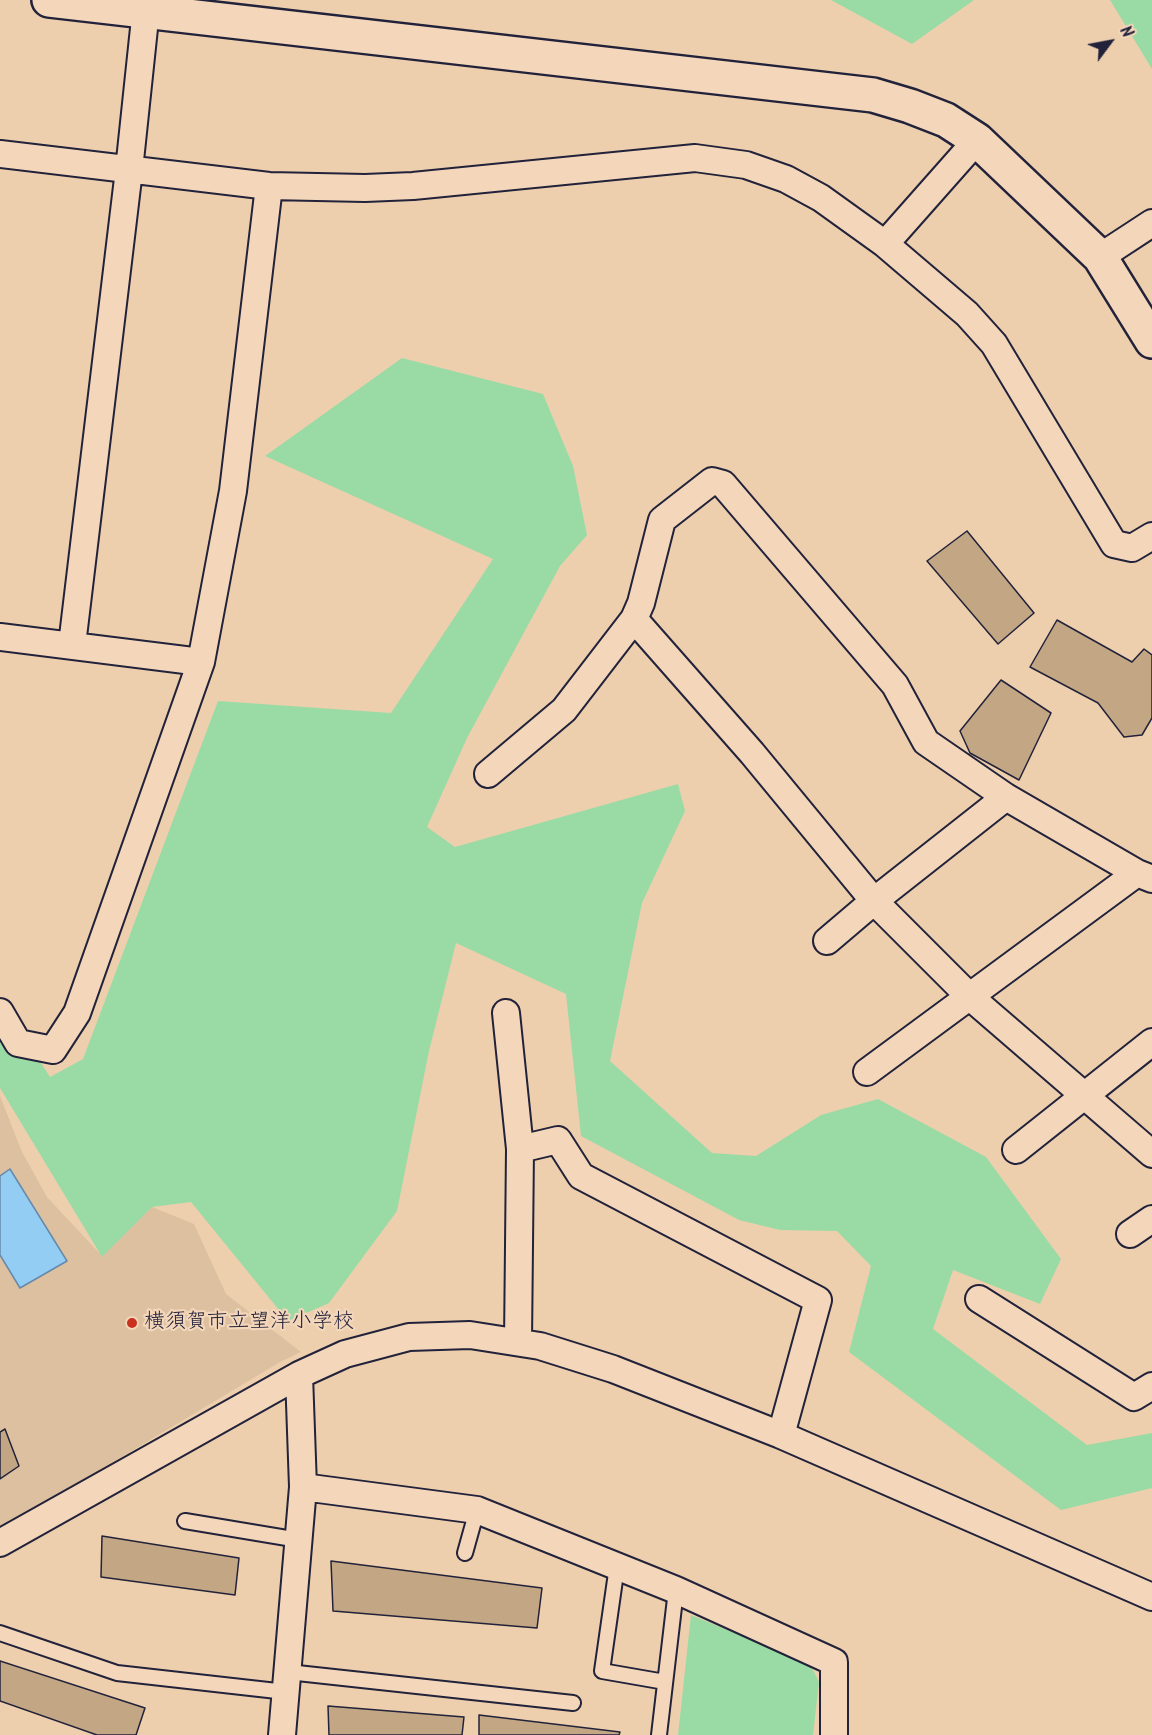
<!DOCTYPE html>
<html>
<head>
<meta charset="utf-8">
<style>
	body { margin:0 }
	#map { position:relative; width:1152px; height:1735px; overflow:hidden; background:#edcfad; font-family:Kalam,sans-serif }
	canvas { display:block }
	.north { position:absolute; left:1080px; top:12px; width:60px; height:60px; -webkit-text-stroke:4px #f4d7ba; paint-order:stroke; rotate:58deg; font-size:16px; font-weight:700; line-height:24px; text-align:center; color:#22223b }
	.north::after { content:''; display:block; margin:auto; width:21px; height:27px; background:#22223b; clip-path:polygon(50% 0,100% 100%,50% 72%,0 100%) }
</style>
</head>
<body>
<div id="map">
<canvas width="1152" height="1735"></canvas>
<div class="north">N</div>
</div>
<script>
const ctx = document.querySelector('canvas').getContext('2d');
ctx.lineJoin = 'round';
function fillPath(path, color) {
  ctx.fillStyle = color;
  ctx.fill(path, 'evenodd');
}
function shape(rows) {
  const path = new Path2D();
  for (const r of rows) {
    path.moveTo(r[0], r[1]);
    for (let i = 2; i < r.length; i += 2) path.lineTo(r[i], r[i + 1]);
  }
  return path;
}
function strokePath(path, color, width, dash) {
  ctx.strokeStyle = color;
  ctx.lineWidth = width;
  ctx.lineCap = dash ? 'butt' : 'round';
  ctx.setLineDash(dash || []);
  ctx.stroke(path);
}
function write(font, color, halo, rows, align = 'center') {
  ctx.font = font + ' Kalam,"Klee One",sans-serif';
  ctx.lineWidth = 4.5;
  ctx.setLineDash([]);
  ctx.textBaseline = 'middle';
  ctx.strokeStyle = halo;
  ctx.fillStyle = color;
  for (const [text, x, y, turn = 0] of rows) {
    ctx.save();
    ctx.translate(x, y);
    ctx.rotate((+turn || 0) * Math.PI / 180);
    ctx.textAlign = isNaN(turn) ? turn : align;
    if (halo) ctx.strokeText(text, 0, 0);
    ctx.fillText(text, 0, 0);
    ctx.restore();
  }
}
const built = shape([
	[0,1096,22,1152,47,1197,102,1256,152,1207,194,1224,226,1294,301,1352,280,1362,0,1530]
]);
const green = shape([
	[831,0,974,0,912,44],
	[1110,0,1152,0,1152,69],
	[402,358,543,394,573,466,587,535,560,566,467,738,427,827,455,847,678,784,685,811,642,903,610,1061,712,1153,756,1156,821,1115,878,1099,986,1157,1061,1259,1040,1304,953,1270,933,1329,1087,1445,1152,1433,1152,1488,1061,1510,849,1352,871,1266,837,1231,780,1230,739,1220,581,1136,566,994,456,943,429,1051,397,1211,329,1303,288,1321,191,1202,152,1207,102,1257,0,1088,0,999,50,1077,83,1059,218,701,391,713,493,559,265,456],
	[691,1615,810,1664,819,1682,813,1735,678,1735]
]);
const water = shape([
	[10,1169,67,1261,20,1288,0,1255,0,1176,10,1169]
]);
const building = shape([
	[967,531,1034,613,998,644,927,561,967,531],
	[1057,620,1132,662,1144,649,1152,655,1152,718,1142,735,1124,737,1098,703,1030,667,1057,620],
	[1001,680,1051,713,1019,780,970,753,960,731,1001,680],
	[5,1429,19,1466,0,1479,0,1432,5,1429],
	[102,1536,239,1558,235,1595,101,1577,102,1536],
	[331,1561,542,1588,537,1628,333,1611,331,1561],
	[0,1661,145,1708,136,1735,97,1735,0,1701,0,1661],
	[328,1706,464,1717,462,1735,329,1735,328,1706],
	[479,1715,620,1732,619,1735,479,1735,479,1715]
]);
const lane = shape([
	[185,1521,299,1540],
	[465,1553,477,1510],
	[617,1566,602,1671,665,1682],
	[0,1633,117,1673,286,1692],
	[288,1672,573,1703],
	[659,1735,676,1590]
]);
const street = shape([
	[0,154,269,186,365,188,413,186,695,158,746,165,786,179,821,198,885,244,977,140],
	[885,244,967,314,994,344,1114,544,1132,548,1152,536],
	[1100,257,1152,223],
	[634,619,752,753,874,901,969,996,1152,1154],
	[0,637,201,662],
	[72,645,129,170,147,0],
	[488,774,564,710,634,619,641,603,662,520,712,481,723,484,895,685,926,742,1006,797,1137,873,1152,879],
	[827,941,874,901,1006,797],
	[0,1012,18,1043,53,1050,77,1013,201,662,233,491,269,186],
	[506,1013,520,1149,518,1342],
	[867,1072,1137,873],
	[520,1149,558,1140,581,1176,818,1300,781,1435],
	[1016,1150,1152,1042],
	[1130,1234,1152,1219],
	[979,1299,1134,1397,1152,1386],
	[303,1487,477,1510,676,1590,834,1662,834,1735],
	[0,1543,299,1375,345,1354,409,1337,470,1335,540,1346,613,1369,781,1435,1152,1597],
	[282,1735,303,1487,299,1375]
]);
const secondary = shape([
	[49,0,873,95,910,106,946,120,977,140,1100,257,1152,341]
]);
const markers = [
	[132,1323,6,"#c8321e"]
];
const poiNames = [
	["横須賀市立望洋小学校",144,1323]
];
fillPath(built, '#dcc09f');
fillPath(green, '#9adba5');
fillPath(water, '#94cdf3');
strokePath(water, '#6689a9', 1.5);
fillPath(building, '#c3a684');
strokePath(building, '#22223b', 1.5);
strokePath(lane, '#22223b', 18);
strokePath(street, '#22223b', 30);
strokePath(secondary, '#22223b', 38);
strokePath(lane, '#f4d7ba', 14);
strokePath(street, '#f4d7ba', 26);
strokePath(secondary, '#f4d7ba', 33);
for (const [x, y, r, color] of markers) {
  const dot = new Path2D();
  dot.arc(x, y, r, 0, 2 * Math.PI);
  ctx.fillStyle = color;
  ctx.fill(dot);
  strokePath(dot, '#f4d7ba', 2);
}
write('21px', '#22223b', '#f4d7ba', poiNames, 'left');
</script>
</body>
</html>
